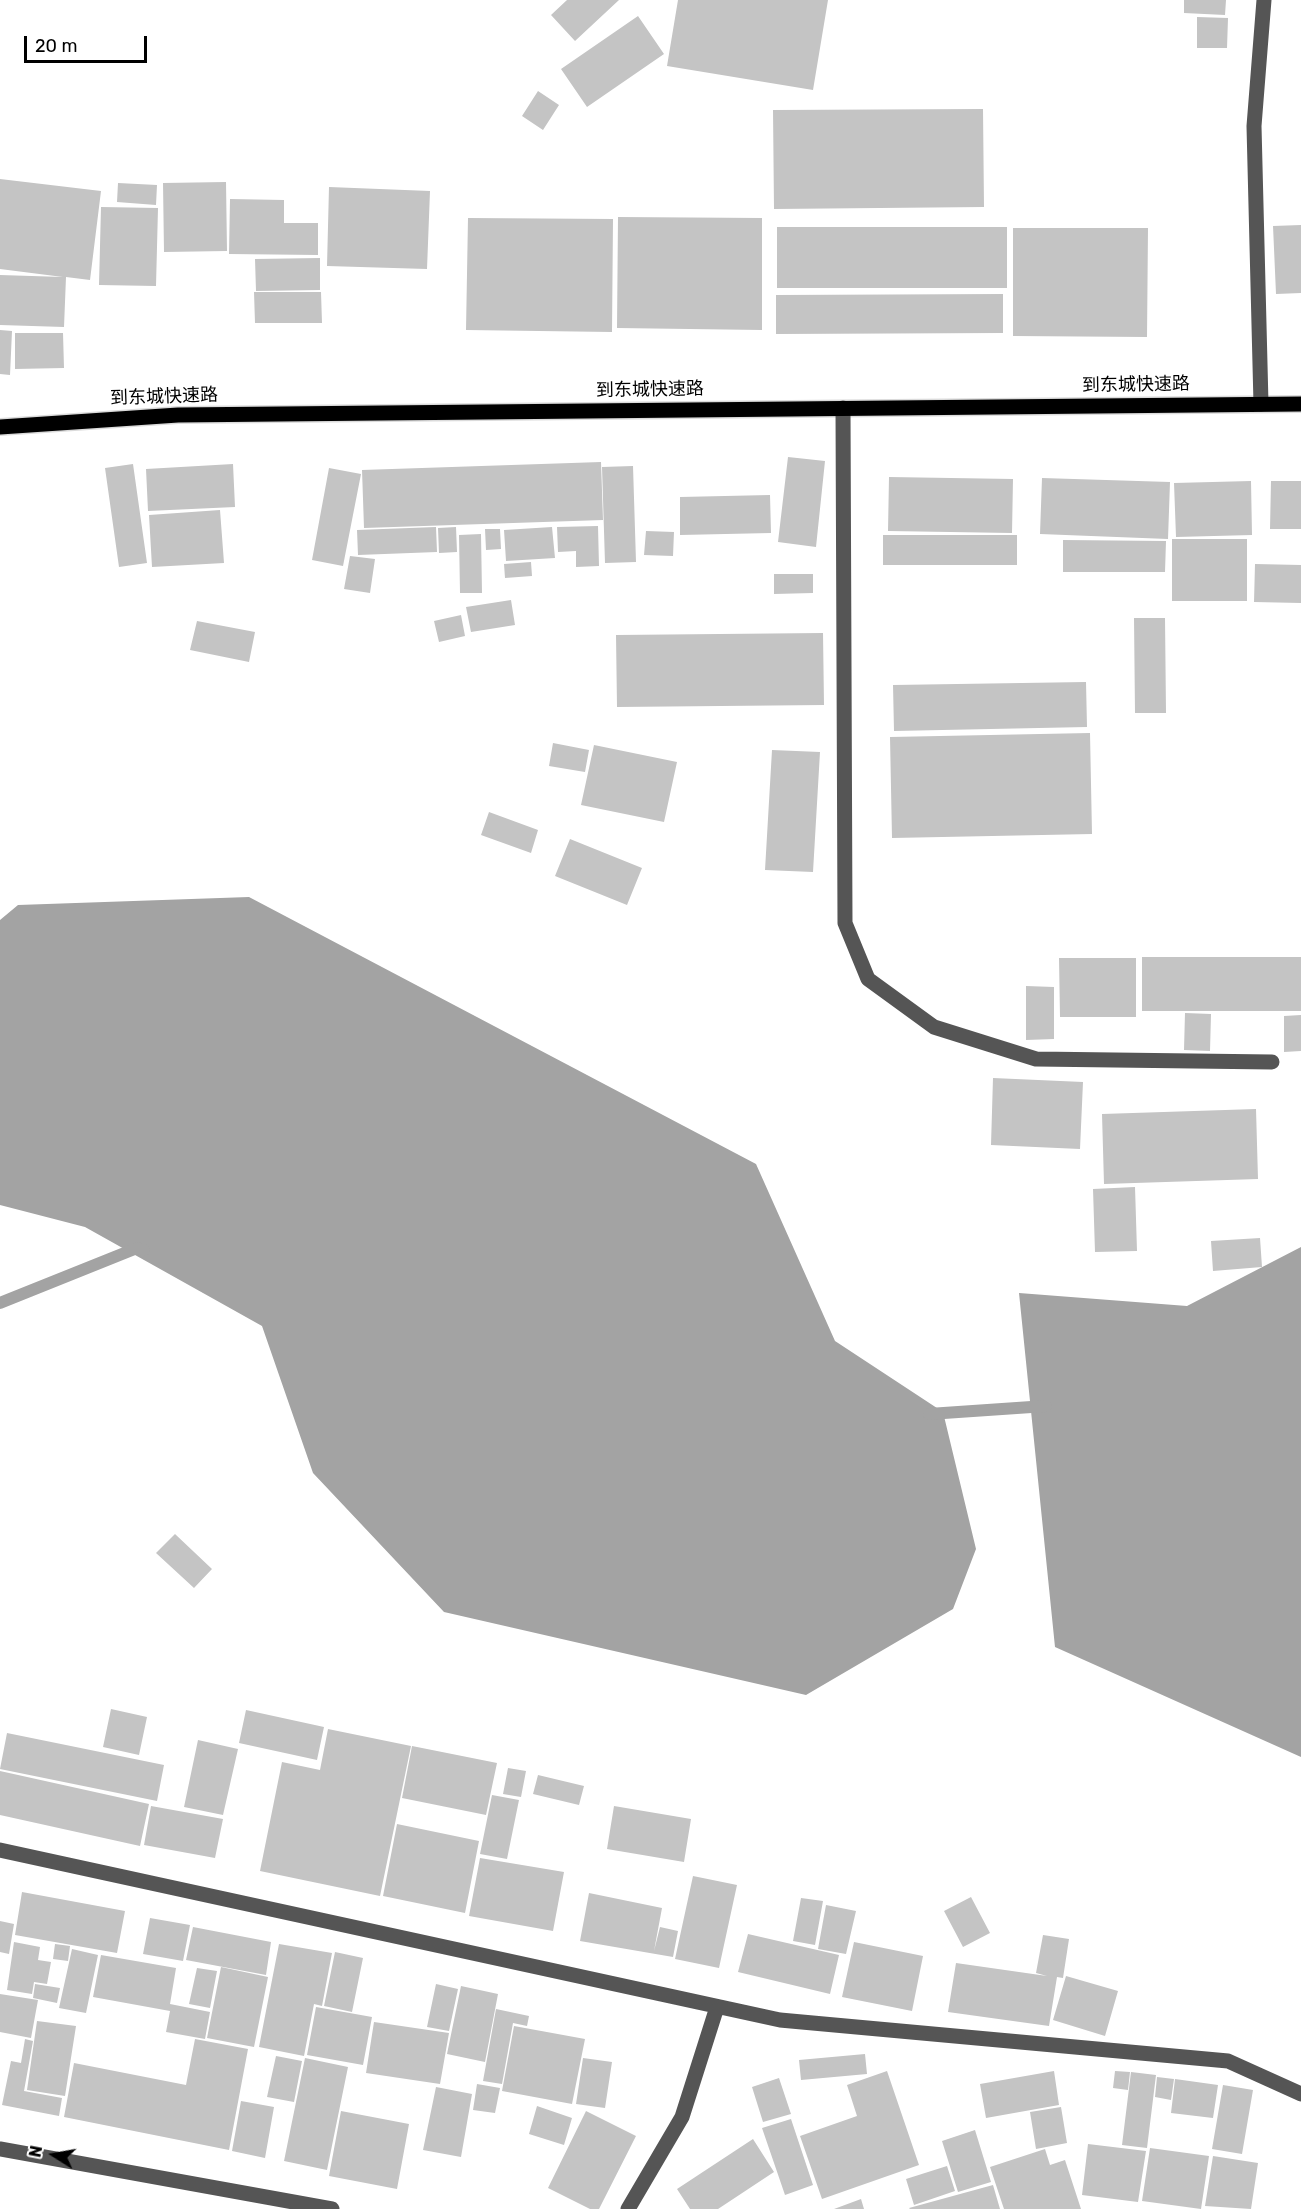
<!DOCTYPE html>
<html>
<head>
<meta charset="utf-8">
<style>
	body { margin:0 }
	#map { position:relative; width:1301px; height:2209px; overflow:hidden; background:#fff; font-family:Rubik,sans-serif }
	canvas { display:block }
	.north { position:absolute; left:24px; top:2125px; width:60px; height:60px; -webkit-text-stroke:4px #fff; paint-order:stroke; rotate:281deg; font-size:16px; font-weight:700; line-height:24px; text-align:center; color:#000 }
	.north::after { content:''; display:block; margin:auto; width:21px; height:27px; background:#000; clip-path:polygon(50% 0,100% 100%,50% 72%,0 100%) }
	.scale { position:absolute; left:24px; top:36px; width:123px; height:27px; box-sizing:border-box; border:3px solid #000; border-top:0; padding-left:8px; font-size:18px; line-height:21px; white-space:nowrap; color:#000; -webkit-text-stroke:4px #fff; paint-order:stroke }
</style>
</head>
<body>
<div id="map">
<canvas width="1301" height="2209"></canvas>
<div class="north">N</div>
<div class="scale">20 m</div>
</div>
<script>
const ctx = document.querySelector('canvas').getContext('2d');
ctx.lineJoin = 'round';
function fillPath(path, color) {
  ctx.fillStyle = color;
  ctx.fill(path, 'evenodd');
}
function shape(rows) {
  const path = new Path2D();
  for (const r of rows) {
    path.moveTo(r[0], r[1]);
    for (let i = 2; i < r.length; i += 2) path.lineTo(r[i], r[i + 1]);
  }
  return path;
}
function strokePath(path, color, width, dash) {
  ctx.strokeStyle = color;
  ctx.lineWidth = width;
  ctx.lineCap = dash ? 'butt' : 'round';
  ctx.setLineDash(dash || []);
  ctx.stroke(path);
}
function write(font, color, halo, rows, align = 'center') {
  ctx.font = font + ' Rubik,"Noto Sans SC",sans-serif';
  ctx.lineWidth = 5;
  ctx.setLineDash([]);
  ctx.textBaseline = 'middle';
  ctx.strokeStyle = halo;
  ctx.fillStyle = color;
  for (const [text, x, y, turn = 0] of rows) {
    ctx.save();
    ctx.translate(x, y);
    ctx.rotate((+turn || 0) * Math.PI / 180);
    ctx.textAlign = isNaN(turn) ? turn : align;
    if (halo) ctx.strokeText(text, 0, 0);
    ctx.fillText(text, 0, 0);
    ctx.restore();
  }
}
const water = shape([
	[249,897,756,1164,835,1341,943,1412,976,1549,953,1609,806,1695,444,1612,313,1473,262,1326,85,1227,0,1205,0,920,18,905],
	[1301,1247,1301,1757,1055,1647,1019,1293,1187,1306]
]);
const stream = shape([
	[0,1303,137,1248,144,1250],
	[929,1414,1046,1406]
]);
const building = shape([
	[567,0,619,0,575,41,551,15],
	[678,0,828,0,813,90,667,66],
	[1184,0,1226,0,1225,15,1184,13],
	[638,16,664,54,587,107,561,69],
	[1197,17,1228,18,1227,48,1197,48],
	[538,91,559,105,543,130,522,116],
	[983,109,984,207,774,209,773,110],
	[0,179,101,191,90,280,66,277,64,327,0,325,0,275,63,277,0,269],
	[226,182,227,251,164,252,163,183],
	[118,183,157,185,156,205,117,202],
	[329,187,430,191,427,269,327,266],
	[230,199,284,200,284,223,318,223,318,255,229,254],
	[101,207,158,208,156,286,99,285],
	[618,217,762,218,762,330,617,328],
	[468,218,613,219,612,332,466,330],
	[1301,225,1301,293,1276,294,1273,226],
	[777,227,1007,227,1007,288,777,288],
	[1013,228,1148,228,1147,337,1013,336],
	[320,258,320,290,256,291,255,259],
	[254,292,321,292,322,323,255,323],
	[1003,294,1003,333,776,334,776,295],
	[0,330,12,331,10,375,0,374],
	[15,333,63,333,64,368,15,369],
	[788,457,825,461,816,547,778,542],
	[601,462,603,520,364,528,362,470],
	[133,464,147,563,119,567,105,468],
	[233,464,235,507,148,511,146,469],
	[633,466,636,562,605,563,602,467],
	[329,468,361,474,343,566,312,560],
	[889,477,1013,479,1012,533,888,531],
	[1042,478,1170,482,1168,539,1040,534],
	[1251,481,1252,535,1176,537,1174,483],
	[1271,481,1301,481,1301,529,1270,529],
	[770,495,771,533,680,535,680,497],
	[220,510,224,563,152,567,149,515],
	[598,526,599,566,576,567,576,551,558,552,557,527],
	[436,527,437,552,358,555,357,530],
	[456,527,457,552,439,553,438,528],
	[552,527,555,558,506,561,504,530],
	[485,529,500,529,501,549,486,550],
	[646,531,674,532,673,556,644,555],
	[481,534,482,593,460,593,459,535],
	[883,535,1017,535,1017,565,883,565],
	[1172,539,1247,539,1247,601,1172,601],
	[1063,540,1166,541,1165,572,1063,572],
	[350,556,375,559,370,593,344,589],
	[531,562,532,576,505,578,504,564],
	[1255,564,1301,565,1301,603,1254,602],
	[774,574,813,574,813,593,774,594],
	[511,600,515,625,471,632,466,607],
	[461,615,465,636,439,642,434,621],
	[1134,618,1165,618,1166,713,1135,713],
	[197,621,255,632,249,662,190,650],
	[823,633,824,705,617,707,616,635],
	[1086,682,1087,727,894,731,893,685],
	[1090,733,1092,834,892,838,890,737],
	[553,743,589,750,585,772,549,766],
	[594,745,677,762,664,822,581,805],
	[772,750,820,752,813,872,765,870],
	[489,812,538,830,531,853,481,835],
	[570,839,642,868,627,905,555,876],
	[1142,957,1301,957,1301,1011,1142,1011],
	[1059,958,1136,958,1136,1017,1060,1017],
	[1026,986,1054,987,1054,1039,1026,1040],
	[1185,1013,1211,1014,1210,1051,1184,1050],
	[1301,1015,1301,1051,1284,1052,1284,1016],
	[993,1078,1083,1082,1080,1149,991,1145],
	[1256,1109,1258,1179,1104,1184,1102,1114],
	[1135,1187,1137,1251,1095,1252,1093,1189],
	[1260,1238,1262,1267,1213,1271,1211,1241],
	[175,1534,212,1569,194,1588,156,1553],
	[111,1709,147,1717,139,1755,103,1747],
	[246,1710,324,1727,317,1760,239,1743],
	[328,1729,411,1746,380,1896,260,1871,282,1762,320,1770],
	[7,1733,164,1765,157,1801,0,1769],
	[198,1740,238,1749,223,1815,184,1807],
	[412,1746,497,1763,486,1815,402,1798],
	[508,1768,526,1771,521,1797,503,1794],
	[0,1771,149,1804,140,1846,0,1815],
	[538,1775,584,1786,579,1805,533,1794],
	[492,1795,519,1800,507,1859,480,1854],
	[151,1806,223,1819,215,1858,144,1845],
	[614,1806,691,1819,684,1862,607,1849],
	[397,1824,479,1841,465,1913,383,1896],
	[480,1858,564,1872,553,1931,469,1916],
	[693,1876,737,1885,719,1968,675,1959],
	[22,1892,125,1911,117,1953,15,1935],
	[589,1893,662,1908,654,1951,660,1927,678,1931,673,1957,580,1941],
	[971,1897,990,1933,963,1947,944,1911],
	[801,1898,823,1901,815,1945,793,1941],
	[826,1905,856,1911,846,1954,818,1949],
	[150,1918,190,1925,183,1961,143,1954],
	[0,1921,14,1924,9,1954,0,1952],
	[193,1927,271,1942,266,1975,186,1960],
	[748,1934,839,1955,830,1994,738,1972],
	[1043,1935,1069,1939,1063,1978,1057,1977,1049,2026,948,2012,956,1963,1047,1976,1036,1973],
	[14,1942,40,1947,38,1960,51,1962,47,1984,34,1982,32,1994,7,1990],
	[854,1942,923,1956,912,2011,842,1997],
	[55,1944,70,1946,68,1961,53,1959],
	[279,1944,332,1953,322,2006,314,2004,304,2056,259,2047],
	[72,1949,98,1955,86,2013,59,2008],
	[335,1952,363,1958,352,2012,324,2006],
	[101,1955,176,1968,170,2004,210,2012,205,2039,166,2032,170,2011,93,1997],
	[221,1967,268,1977,254,2047,207,2038],
	[197,1968,217,1971,210,2008,189,2004],
	[1066,1976,1118,1991,1105,2036,1053,2020],
	[35,1984,60,1988,57,2003,33,1998],
	[436,1984,458,1989,449,2031,427,2027],
	[461,1986,498,1994,485,2062,447,2054],
	[0,1994,38,2000,31,2038,0,2032],
	[316,2007,372,2017,363,2065,307,2055],
	[496,2009,529,2016,527,2026,513,2023,502,2084,483,2081],
	[37,2021,76,2026,65,2096,27,2090],
	[374,2022,449,2033,440,2084,366,2073],
	[514,2026,585,2039,572,2104,502,2091],
	[25,2039,33,2041,24,2091,62,2098,59,2116,2,2105,11,2061,21,2063],
	[195,2039,248,2049,229,2150,64,2117,74,2063,186,2085],
	[865,2054,867,2074,801,2080,799,2060],
	[276,2056,302,2061,294,2102,267,2097],
	[305,2058,348,2067,327,2170,284,2161],
	[583,2058,612,2062,605,2108,576,2104],
	[887,2071,919,2165,822,2199,800,2136,857,2116,847,2085],
	[1054,2071,1059,2105,986,2118,980,2084],
	[1115,2071,1130,2072,1128,2090,1113,2088],
	[1131,2072,1156,2075,1147,2148,1122,2145],
	[1157,2077,1174,2079,1171,2100,1155,2097],
	[779,2078,791,2114,763,2122,752,2087],
	[1175,2079,1218,2085,1213,2118,1171,2113],
	[477,2084,500,2088,495,2113,473,2110],
	[1223,2085,1253,2090,1242,2154,1212,2149],
	[436,2087,472,2094,461,2157,423,2150],
	[241,2101,274,2107,265,2158,232,2151],
	[537,2106,572,2118,564,2145,529,2134],
	[1061,2107,1067,2143,1036,2149,1030,2112],
	[341,2111,409,2124,397,2189,329,2176],
	[586,2111,636,2136,599,2209,590,2209,548,2188],
	[791,2119,813,2185,785,2195,762,2128],
	[975,2130,991,2182,958,2192,942,2141],
	[753,2139,774,2172,718,2209,690,2209,677,2189],
	[1088,2144,1146,2151,1138,2202,1082,2195],
	[1150,2148,1209,2156,1201,2209,1142,2201],
	[1045,2149,1050,2165,1065,2160,1081,2209,1004,2209,990,2167],
	[1213,2156,1258,2163,1251,2209,1205,2206],
	[947,2166,955,2191,914,2205,906,2179],
	[993,2185,1000,2209,910,2209,909,2208],
	[861,2199,864,2209,834,2209]
]);
const minor = shape([
	[1261,404,1254,126,1264,0],
	[843,408,845,923,868,979,934,1027,1036,1059,1272,1062],
	[0,1850,780,2020,1228,2061,1301,2094],
	[0,2149,332,2209],
	[628,2209,682,2117,717,2007]
]);
const major = shape([
	[0,427,178,415,1301,404]
]);
const streetNames = [
	["到东城快速路",1136,385,-1],
	["到东城快速路",650,390,-1],
	["到东城快速路",164,397,-2]
];
fillPath(water, '#a3a3a3');
strokePath(stream, '#a3a3a3', 12);
fillPath(building, '#c4c4c4');
strokePath(major, '#dbdbdb', 18);
strokePath(minor, '#555', 15);
strokePath(major, '#000', 15);
write('18px', '#000', '#fff', streetNames);
</script>
</body>
</html>
